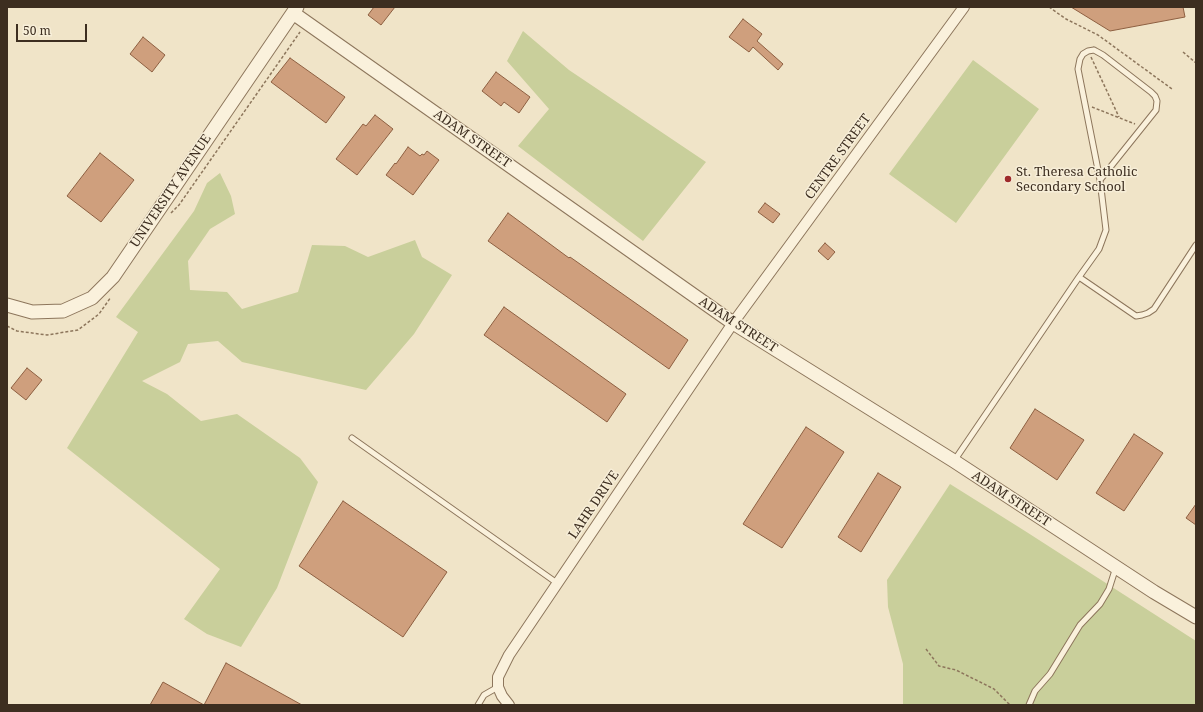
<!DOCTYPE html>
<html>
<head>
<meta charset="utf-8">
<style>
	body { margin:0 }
	#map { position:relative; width:1203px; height:712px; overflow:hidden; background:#f0e4c8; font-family:"Noto Serif",serif }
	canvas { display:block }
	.frame { position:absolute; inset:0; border:8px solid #3d2e20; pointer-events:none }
	.scale { position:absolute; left:16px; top:24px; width:71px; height:18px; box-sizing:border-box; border:2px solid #3d2e20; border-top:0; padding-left:5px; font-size:12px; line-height:14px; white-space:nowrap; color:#3d2e20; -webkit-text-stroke:3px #f7eed8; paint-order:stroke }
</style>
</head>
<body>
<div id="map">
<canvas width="1203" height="712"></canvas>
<div class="frame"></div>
<div class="scale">50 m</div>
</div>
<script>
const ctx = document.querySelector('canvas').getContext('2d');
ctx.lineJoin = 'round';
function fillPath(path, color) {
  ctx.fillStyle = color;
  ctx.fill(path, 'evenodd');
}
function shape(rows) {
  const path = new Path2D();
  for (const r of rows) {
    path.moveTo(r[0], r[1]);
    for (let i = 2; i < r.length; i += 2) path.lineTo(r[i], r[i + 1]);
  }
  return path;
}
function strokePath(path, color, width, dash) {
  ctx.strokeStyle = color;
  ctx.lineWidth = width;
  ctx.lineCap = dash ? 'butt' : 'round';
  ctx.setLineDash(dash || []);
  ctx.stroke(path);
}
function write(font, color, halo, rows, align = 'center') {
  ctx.font = font + ' "Noto Serif",serif';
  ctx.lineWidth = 3;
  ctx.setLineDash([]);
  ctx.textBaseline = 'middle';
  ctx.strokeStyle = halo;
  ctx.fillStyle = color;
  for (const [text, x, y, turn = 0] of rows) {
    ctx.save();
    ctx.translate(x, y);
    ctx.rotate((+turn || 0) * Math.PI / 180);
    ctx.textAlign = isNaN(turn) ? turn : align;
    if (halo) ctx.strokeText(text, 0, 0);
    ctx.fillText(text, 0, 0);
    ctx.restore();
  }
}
const green = shape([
	[523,31,569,70,706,162,643,241,518,146,549,109,507,61],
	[973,60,1039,109,956,223,889,174],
	[220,173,231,196,235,214,210,229,188,261,190,290,227,292,242,309,298,292,312,245,345,246,368,257,415,240,422,257,452,275,414,334,366,390,242,362,218,341,188,344,180,362,142,381,167,394,201,421,237,414,300,458,318,482,277,588,241,647,207,634,184,619,220,569,67,448,138,332,116,317,194,211,207,183],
	[950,484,1025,531,1196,641,1196,705,903,705,903,664,888,607,887,580]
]);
const building = shape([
	[374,7,395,7,381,25,368,15,374,7],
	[1071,7,1183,7,1185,17,1110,31,1071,7],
	[743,19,762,34,757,41,783,64,778,70,753,47,749,52,729,37,743,19],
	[143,37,165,55,152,72,130,54,143,37],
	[290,58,345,97,326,123,271,82,290,58],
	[496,72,530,97,519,113,504,102,501,106,482,91,496,72],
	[375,115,393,129,357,175,336,159,363,124,366,126,375,115],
	[408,147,420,156,422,154,424,155,427,151,439,160,413,195,386,175,395,163,396,164,408,147],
	[100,153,134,180,101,222,67,196,100,153],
	[765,203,780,214,773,223,758,212,765,203],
	[508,213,569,258,570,257,688,340,669,369,488,241,508,213],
	[825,243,835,252,828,260,818,251,825,243],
	[504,307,626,394,607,422,484,335,504,307],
	[27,368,42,380,26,400,11,388,27,368],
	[1035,409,1084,440,1057,480,1010,448,1035,409],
	[806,427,844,452,782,548,743,524,806,427],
	[1134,434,1163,453,1124,511,1096,493,1134,434],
	[878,473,901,487,861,552,838,537,878,473],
	[343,501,447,572,403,637,299,566,343,501],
	[1196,504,1196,525,1186,518,1196,504],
	[226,663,302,705,150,705,163,682,204,705,226,663]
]);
const path = shape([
	[1049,7,1066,19,1098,35,1172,89],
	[1183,52,1196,63],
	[1091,57,1119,117],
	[1092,107,1135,124],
	[171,213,179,205,300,32],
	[7,326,17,331,47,335,78,330,99,314,111,297],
	[926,649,939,666,956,670,994,689,1010,705]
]);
const service = shape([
	[1094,50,1103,55,1151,92,1155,96,1157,101,1156,110,1100,180,1078,69,1080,59,1083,54,1088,51,1094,50],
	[1079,277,1136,316,1142,315,1148,313,1154,309,1196,245],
	[352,438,557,583],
	[954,461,1079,277,1099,249,1106,230,1100,180],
	[478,705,484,695,498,687],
	[1029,705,1035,691,1050,674,1080,625,1100,604,1109,589,1116,567]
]);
const minor = shape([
	[509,705,502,696,498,687,498,677,509,655,733,323,964,7]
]);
const tertiary = shape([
	[293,13,733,323,954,461,1154,592,1196,617],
	[7,305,32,312,63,311,92,298,113,277,297,7]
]);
const markers = [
	[1008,179,4,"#9e2a2b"]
];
const streetNames = [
	["ADAM STREET",472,139,35],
	["CENTRE STREET",838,157,-54],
	["UNIVERSITY AVENUE",171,191,-56],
	["ADAM STREET",738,325,33],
	["ADAM STREET",1011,499,33],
	["LAHR DRIVE",594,505,-56]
];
const poiNames = [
	["St. Theresa Catholic",1016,172],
	["Secondary School",1016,187]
];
fillPath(green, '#c9cf9b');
fillPath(building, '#cf9f7d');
strokePath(building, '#8d5f41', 1);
strokePath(service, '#8d765c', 7);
strokePath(minor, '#8d765c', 12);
strokePath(tertiary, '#8d765c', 15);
strokePath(path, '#8d765c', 1.5, [3, 2]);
strokePath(service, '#faf1dc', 5);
strokePath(minor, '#faf1dc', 10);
strokePath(tertiary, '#faf1dc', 13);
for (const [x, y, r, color] of markers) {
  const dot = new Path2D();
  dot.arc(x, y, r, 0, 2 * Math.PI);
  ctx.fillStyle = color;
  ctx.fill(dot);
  strokePath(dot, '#f7eed8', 1.5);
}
write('13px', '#3d2e20', '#f7eed8', streetNames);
write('13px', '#3d2e20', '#f7eed8', poiNames, 'left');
</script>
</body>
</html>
